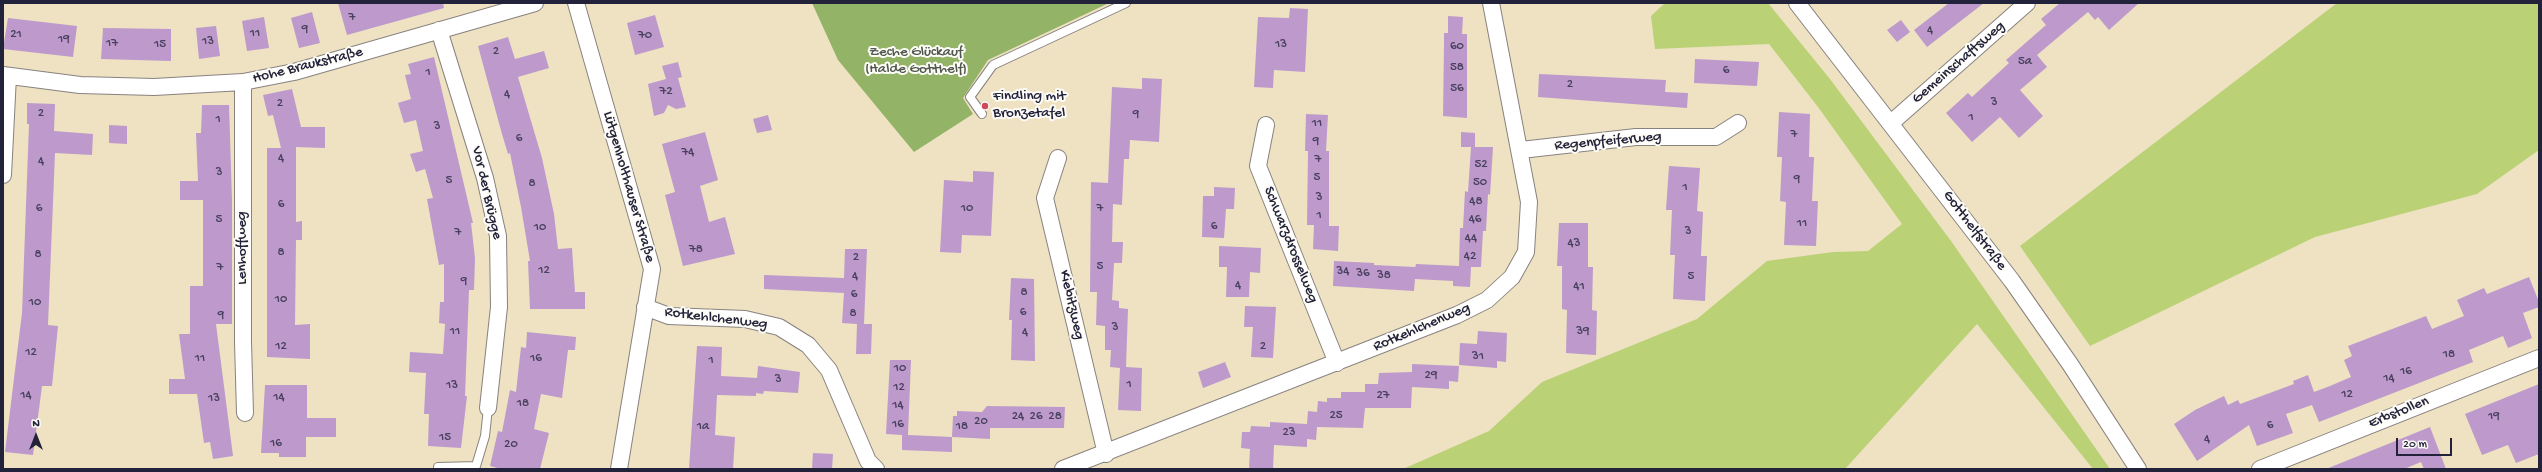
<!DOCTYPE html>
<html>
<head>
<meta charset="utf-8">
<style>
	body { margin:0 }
	#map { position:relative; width:2542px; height:472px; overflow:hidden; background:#eee2c3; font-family:"Gochi Hand",sans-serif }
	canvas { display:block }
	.frame { position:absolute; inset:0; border:4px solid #22223b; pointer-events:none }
	.north { position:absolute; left:16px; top:416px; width:40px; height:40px; -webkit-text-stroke:3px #fdfcf7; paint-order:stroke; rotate:0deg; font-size:11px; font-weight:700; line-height:16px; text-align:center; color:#22223b }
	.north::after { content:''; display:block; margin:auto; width:14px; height:18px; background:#22223b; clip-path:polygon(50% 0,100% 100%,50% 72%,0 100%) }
	.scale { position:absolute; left:2396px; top:438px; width:56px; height:18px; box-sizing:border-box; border:2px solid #22223b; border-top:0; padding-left:5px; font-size:12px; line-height:14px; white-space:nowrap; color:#22223b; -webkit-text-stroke:3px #fdfcf7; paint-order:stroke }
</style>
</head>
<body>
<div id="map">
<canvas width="2542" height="472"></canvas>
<div class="frame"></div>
<div class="north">N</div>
<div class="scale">20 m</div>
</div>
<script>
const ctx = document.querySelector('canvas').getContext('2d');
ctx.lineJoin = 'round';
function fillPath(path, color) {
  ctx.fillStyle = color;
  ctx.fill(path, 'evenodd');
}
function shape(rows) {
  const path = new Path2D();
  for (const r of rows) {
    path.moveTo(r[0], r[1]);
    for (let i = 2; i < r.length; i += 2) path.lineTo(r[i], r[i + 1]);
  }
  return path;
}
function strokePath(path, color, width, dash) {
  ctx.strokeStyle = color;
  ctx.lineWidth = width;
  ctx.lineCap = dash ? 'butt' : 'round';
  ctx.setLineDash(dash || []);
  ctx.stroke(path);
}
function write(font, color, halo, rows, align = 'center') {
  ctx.font = font + ' "Gochi Hand",sans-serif';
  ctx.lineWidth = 4;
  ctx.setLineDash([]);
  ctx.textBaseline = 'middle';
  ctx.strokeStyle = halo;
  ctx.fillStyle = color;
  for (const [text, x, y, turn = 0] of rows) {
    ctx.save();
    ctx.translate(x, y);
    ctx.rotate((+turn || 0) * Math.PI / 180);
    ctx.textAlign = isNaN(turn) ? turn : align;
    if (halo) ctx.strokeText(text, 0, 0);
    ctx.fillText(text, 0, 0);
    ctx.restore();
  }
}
const green = shape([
	[1665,3,1768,3,1830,79,1951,241,2110,469,2093,469,1977,324,1845,469,1403,469,1489,431,1542,382,1697,319,1767,261,1833,252,1868,251,1902,224,1818,107,1769,44,1655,49,1651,16],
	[2337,3,2539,3,2539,150,2477,194,2315,237,2090,346,2020,246]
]);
const forest = shape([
	[812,3,1109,3,988,60,963,98,973,114,914,152,838,60]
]);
const building = shape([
	[338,3,443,3,444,8,347,35],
	[1949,3,1984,3,1927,47,1914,30],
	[2060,3,2139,3,2109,30,2098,17,2095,20,2088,12,2037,55,2047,67,2020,90,2043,116,2019,138,2000,117,1972,142,1946,113,1968,93,1972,97,2009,63,2006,60,2046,25,2041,19],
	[1290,8,1308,9,1305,72,1274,70,1273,88,1254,87,1258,17,1289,18],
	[312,12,320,43,299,48,291,18],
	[655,15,664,47,635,55,627,23],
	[1448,16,1463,17,1462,34,1467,34,1467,118,1443,116,1444,43,1444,33,1448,33],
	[264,17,269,48,247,51,242,21],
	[8,18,77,26,73,57,3,49],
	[1901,20,1910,32,1897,42,1887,30],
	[216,26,220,56,199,59,196,28],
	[103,28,171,29,171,61,101,59],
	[508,37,515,59,544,51,549,68,518,77,542,158,554,214,558,249,572,248,575,292,585,292,585,309,530,309,528,261,530,261,521,207,510,153,508,154,502,134,478,46],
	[434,57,473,223,471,223,475,258,474,290,469,290,465,396,467,396,461,448,428,446,429,414,424,414,426,373,409,372,410,352,443,354,445,324,439,323,440,302,444,302,444,264,439,265,427,199,433,198,425,169,416,172,410,154,423,151,416,120,404,123,398,103,411,99,405,75,411,74,408,64],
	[1695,59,1759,62,1757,86,1694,83],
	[678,62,682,77,678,78,686,107,676,109,668,105,664,113,654,116,648,84,666,79,662,66],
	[1539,74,1666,80,1665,92,1688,93,1687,108,1538,97],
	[1142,78,1162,79,1159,142,1130,140,1129,159,1124,159,1122,205,1113,204,1112,242,1123,242,1122,263,1114,263,1112,300,1119,301,1119,308,1128,309,1126,367,1142,368,1141,411,1118,410,1120,368,1110,367,1111,350,1105,350,1105,326,1096,325,1097,292,1090,292,1091,182,1108,183,1112,87,1142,89],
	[292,89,301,127,325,127,325,148,296,147,296,222,302,221,302,240,296,240,295,325,310,324,310,359,267,357,267,148,281,148,273,115,268,116,263,95],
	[27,103,55,104,54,131,93,134,92,155,55,153,48,325,58,326,52,386,42,386,33,455,5,452,22,313,29,124,27,124],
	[202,105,229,105,232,200,232,324,216,324,233,456,213,459,210,442,204,443,197,394,169,394,169,379,185,379,179,334,190,334,190,286,203,286,203,200,180,200,180,181,198,181,196,133,201,133],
	[1779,112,1810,114,1809,157,1814,157,1812,201,1818,201,1816,246,1784,245,1786,202,1780,201,1782,157,1777,157],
	[1306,114,1328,115,1326,151,1329,151,1329,226,1339,226,1338,251,1313,249,1314,225,1307,225,1308,151,1305,151],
	[768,115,772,130,757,133,753,119],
	[109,125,127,126,127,144,109,143],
	[705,132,718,180,700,186,709,222,725,217,735,254,683,266,665,195,675,192,662,144],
	[1461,132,1475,133,1475,147,1493,147,1490,195,1488,194,1486,231,1483,231,1481,267,1464,267,1471,267,1470,287,1453,286,1453,281,1415,279,1414,291,1333,286,1334,261,1374,263,1374,265,1415,267,1415,268,1416,264,1459,266,1460,228,1463,228,1465,191,1468,192,1471,147,1461,147],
	[1669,166,1700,168,1697,211,1703,212,1701,256,1707,256,1705,301,1673,299,1675,255,1670,255,1672,210,1666,210],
	[973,171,994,172,991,236,962,235,961,253,940,252,944,180,973,182],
	[1214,187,1235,188,1234,209,1226,209,1224,238,1202,237,1203,196,1214,196],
	[1559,223,1588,223,1588,267,1593,267,1592,310,1597,311,1596,355,1566,353,1567,310,1562,309,1562,266,1557,266],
	[1219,246,1261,248,1260,273,1250,272,1249,297,1226,297,1227,267,1219,267],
	[845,249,867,249,864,324,872,324,871,354,856,354,857,324,842,323,844,293,764,289,764,275,844,278],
	[2529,277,2539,302,2539,307,2523,313,2532,338,2508,348,2503,336,2469,350,2473,362,2319,422,2312,405,2286,414,2293,433,2257,446,2249,425,2197,461,2174,424,2195,410,2224,396,2228,405,2238,400,2240,404,2294,384,2293,381,2308,375,2314,392,2330,386,2351,377,2344,360,2352,356,2348,346,2426,316,2432,329,2464,316,2457,300,2484,288,2487,294],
	[1011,278,1034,279,1035,361,1011,360,1012,320,1009,320],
	[1245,306,1276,307,1273,358,1251,357,1253,327,1244,327],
	[1478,331,1507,333,1506,362,1497,361,1497,368,1459,365,1460,343,1477,344],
	[527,332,576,337,575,350,568,350,562,398,541,394,534,429,549,433,540,469,501,469,490,466,498,431,502,432,510,390,516,392,521,347,526,348],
	[697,346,722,347,721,376,757,378,758,366,800,372,798,393,764,391,763,394,756,393,756,396,717,395,715,435,735,437,733,469,689,469],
	[890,360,911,360,908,435,952,437,953,416,957,416,957,411,982,412,987,406,1065,407,1064,428,990,428,990,439,952,437,952,452,902,450,902,435,886,434],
	[1225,362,1231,377,1203,388,1198,372],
	[1412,364,1459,366,1458,382,1449,381,1449,389,1412,387,1411,408,1365,408,1363,428,1317,427,1316,440,1307,439,1307,447,1274,445,1273,469,1249,469,1250,449,1241,448,1242,432,1250,432,1251,426,1270,427,1270,422,1307,424,1308,411,1317,412,1318,401,1327,402,1327,398,1341,398,1341,392,1365,392,1365,384,1378,384,1379,373,1412,372],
	[2539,384,2539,454,2516,463,2508,445,2482,455,2465,414],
	[265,385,307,385,307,418,336,418,336,437,306,437,306,457,279,457,279,453,261,453],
	[2430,427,2446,469,2424,469,2421,462,2404,469,2326,469],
	[813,453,833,454,832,469,812,469]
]);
const lane = shape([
	[982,114,970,97,993,65,1126,3],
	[438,467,476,466,485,436,488,408]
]);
const street = shape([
	[576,3,652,269,619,469],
	[1797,3,2012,281,2070,364,2138,469],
	[439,30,485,178,498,236,499,307,488,408],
	[3,75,80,85,154,87,243,82,294,72,535,3],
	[243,82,243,342,245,413],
	[1891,123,2027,3],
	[1266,125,1258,166,1337,363],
	[1521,150,1636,137,1716,137,1738,123],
	[1058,158,1045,198,1106,454],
	[3,175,8,76],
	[645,307,669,316,745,319,779,327,808,345,829,370,868,461,876,469],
	[1063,469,1457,315,1487,300,1512,277,1526,252,1529,202,1491,3],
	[2260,469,2539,358]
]);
const markers = [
	[985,106,4,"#d1495b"]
];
const numberNames = [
	["7",352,18],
	["9",305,30],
	["4",1930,31],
	["11",255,34],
	["21",16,35],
	["70",645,36],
	["19",64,40],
	["13",208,42],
	["17",112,44],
	["15",160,45],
	["13",1281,45],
	["60",1457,47],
	["2",496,52],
	["5a",2025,62],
	["58",1457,68],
	["6",1726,71],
	["1",428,73],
	["2",1570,85],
	["56",1457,89],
	["72",666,92],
	["4",507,95],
	["3",1994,103],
	["2",280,104],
	["2",41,114],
	["9",1136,115],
	["1",1971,118],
	["1",218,120],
	["11",1317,124],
	["3",437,127],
	["7",1794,135],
	["6",519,139],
	["9",1316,142],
	["74",688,153],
	["4",281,159],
	["7",1318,160],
	["4",41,162],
	["52",1481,165],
	["3",219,173],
	["5",1317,178],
	["9",1797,180],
	["5",449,181],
	["50",1480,183],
	["8",532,184],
	["1",1685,188],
	["3",1319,198],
	["48",1476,202],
	["6",281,205],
	["6",39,209],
	["10",967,209],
	["7",1100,209],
	["1",1319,216],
	["5",219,220],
	["46",1475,220],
	["11",1802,224],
	["6",1214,227],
	["10",540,228],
	["3",1688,232],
	["7",458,233],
	["44",1471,239],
	["43",1574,244],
	["78",696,250],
	["8",281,253],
	["8",38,255],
	["42",1470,257],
	["2",856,258],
	["5",1100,267],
	["7",220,268],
	["12",544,271],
	["34",1343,272],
	["36",1363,274],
	["38",1384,276],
	["4",855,277],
	["5",1691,277],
	["9",464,282],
	["4",1238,286],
	["41",1579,287],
	["8",1024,293],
	["6",854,295],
	["10",281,300],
	["10",35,303],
	["6",1023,313],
	["8",853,314],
	["9",221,316],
	["3",1115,328],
	["11",455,332],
	["39",1583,332],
	["4",1025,333],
	["12",281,347],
	["2",1263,347],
	["12",31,353],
	["18",2449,355],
	["31",1478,357],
	["11",200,359],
	["16",536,359],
	["1",711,361],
	["10",900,369],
	["16",2406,372],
	["29",1431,376],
	["14",2389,379],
	["3",778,380],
	["1",1129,385],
	["13",452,386],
	["12",899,388],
	["12",2347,395],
	["14",26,396],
	["27",1383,396],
	["14",279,398],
	["13",214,399],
	["18",523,404],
	["14",898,406],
	["25",1336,416],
	["24",1018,417],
	["26",1036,417],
	["28",1055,417],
	["19",2494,417],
	["20",981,422],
	["16",898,425],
	["6",2270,426],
	["1a",703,427],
	["18",962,427],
	["23",1289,433],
	["15",445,438],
	["4",2207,440],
	["16",276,444],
	["20",511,445]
];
const parkNames = [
	["Zeche Glückauf",916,53],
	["(Halde Gotthelf)",916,70]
];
const streetNames = [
	["Gemeinschaftsweg",1959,63,-41],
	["Hohe Braukstraße",308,66,-14],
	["Regenpfeiferweg",1608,142,-5],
	["Lütgenholthauser Straße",628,187,74],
	["Vor der Brügge",486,193,77],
	["Gotthelfstraße",1974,231,53],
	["Schwarzdrosselweg",1290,245,68],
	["Lenhoffweg",243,248,-90],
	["Kiebitzweg",1071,305,77],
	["Rotkehlchenweg",716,319,7],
	["Rotkehlchenweg",1422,328,-23],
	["Erbstollen",2399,413,-22]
];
const poiNames = [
	["Findling mit",993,97],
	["Bronzetafel",993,114]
];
fillPath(green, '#bad176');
fillPath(forest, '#93b367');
fillPath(building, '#bd9acb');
strokePath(lane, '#88827f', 10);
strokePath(street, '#88827f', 18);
strokePath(lane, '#fff', 8);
strokePath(street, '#fff', 16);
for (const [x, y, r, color] of markers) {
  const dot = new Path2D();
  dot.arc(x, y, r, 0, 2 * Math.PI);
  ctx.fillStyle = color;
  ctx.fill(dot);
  strokePath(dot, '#fdfcf7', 1.5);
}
write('13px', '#49405f', null, numberNames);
write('15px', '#50574d', '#fdfcf7', parkNames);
write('15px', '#22223b', '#fdfcf7', streetNames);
write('15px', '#22223b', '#fdfcf7', poiNames, 'left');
</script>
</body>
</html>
